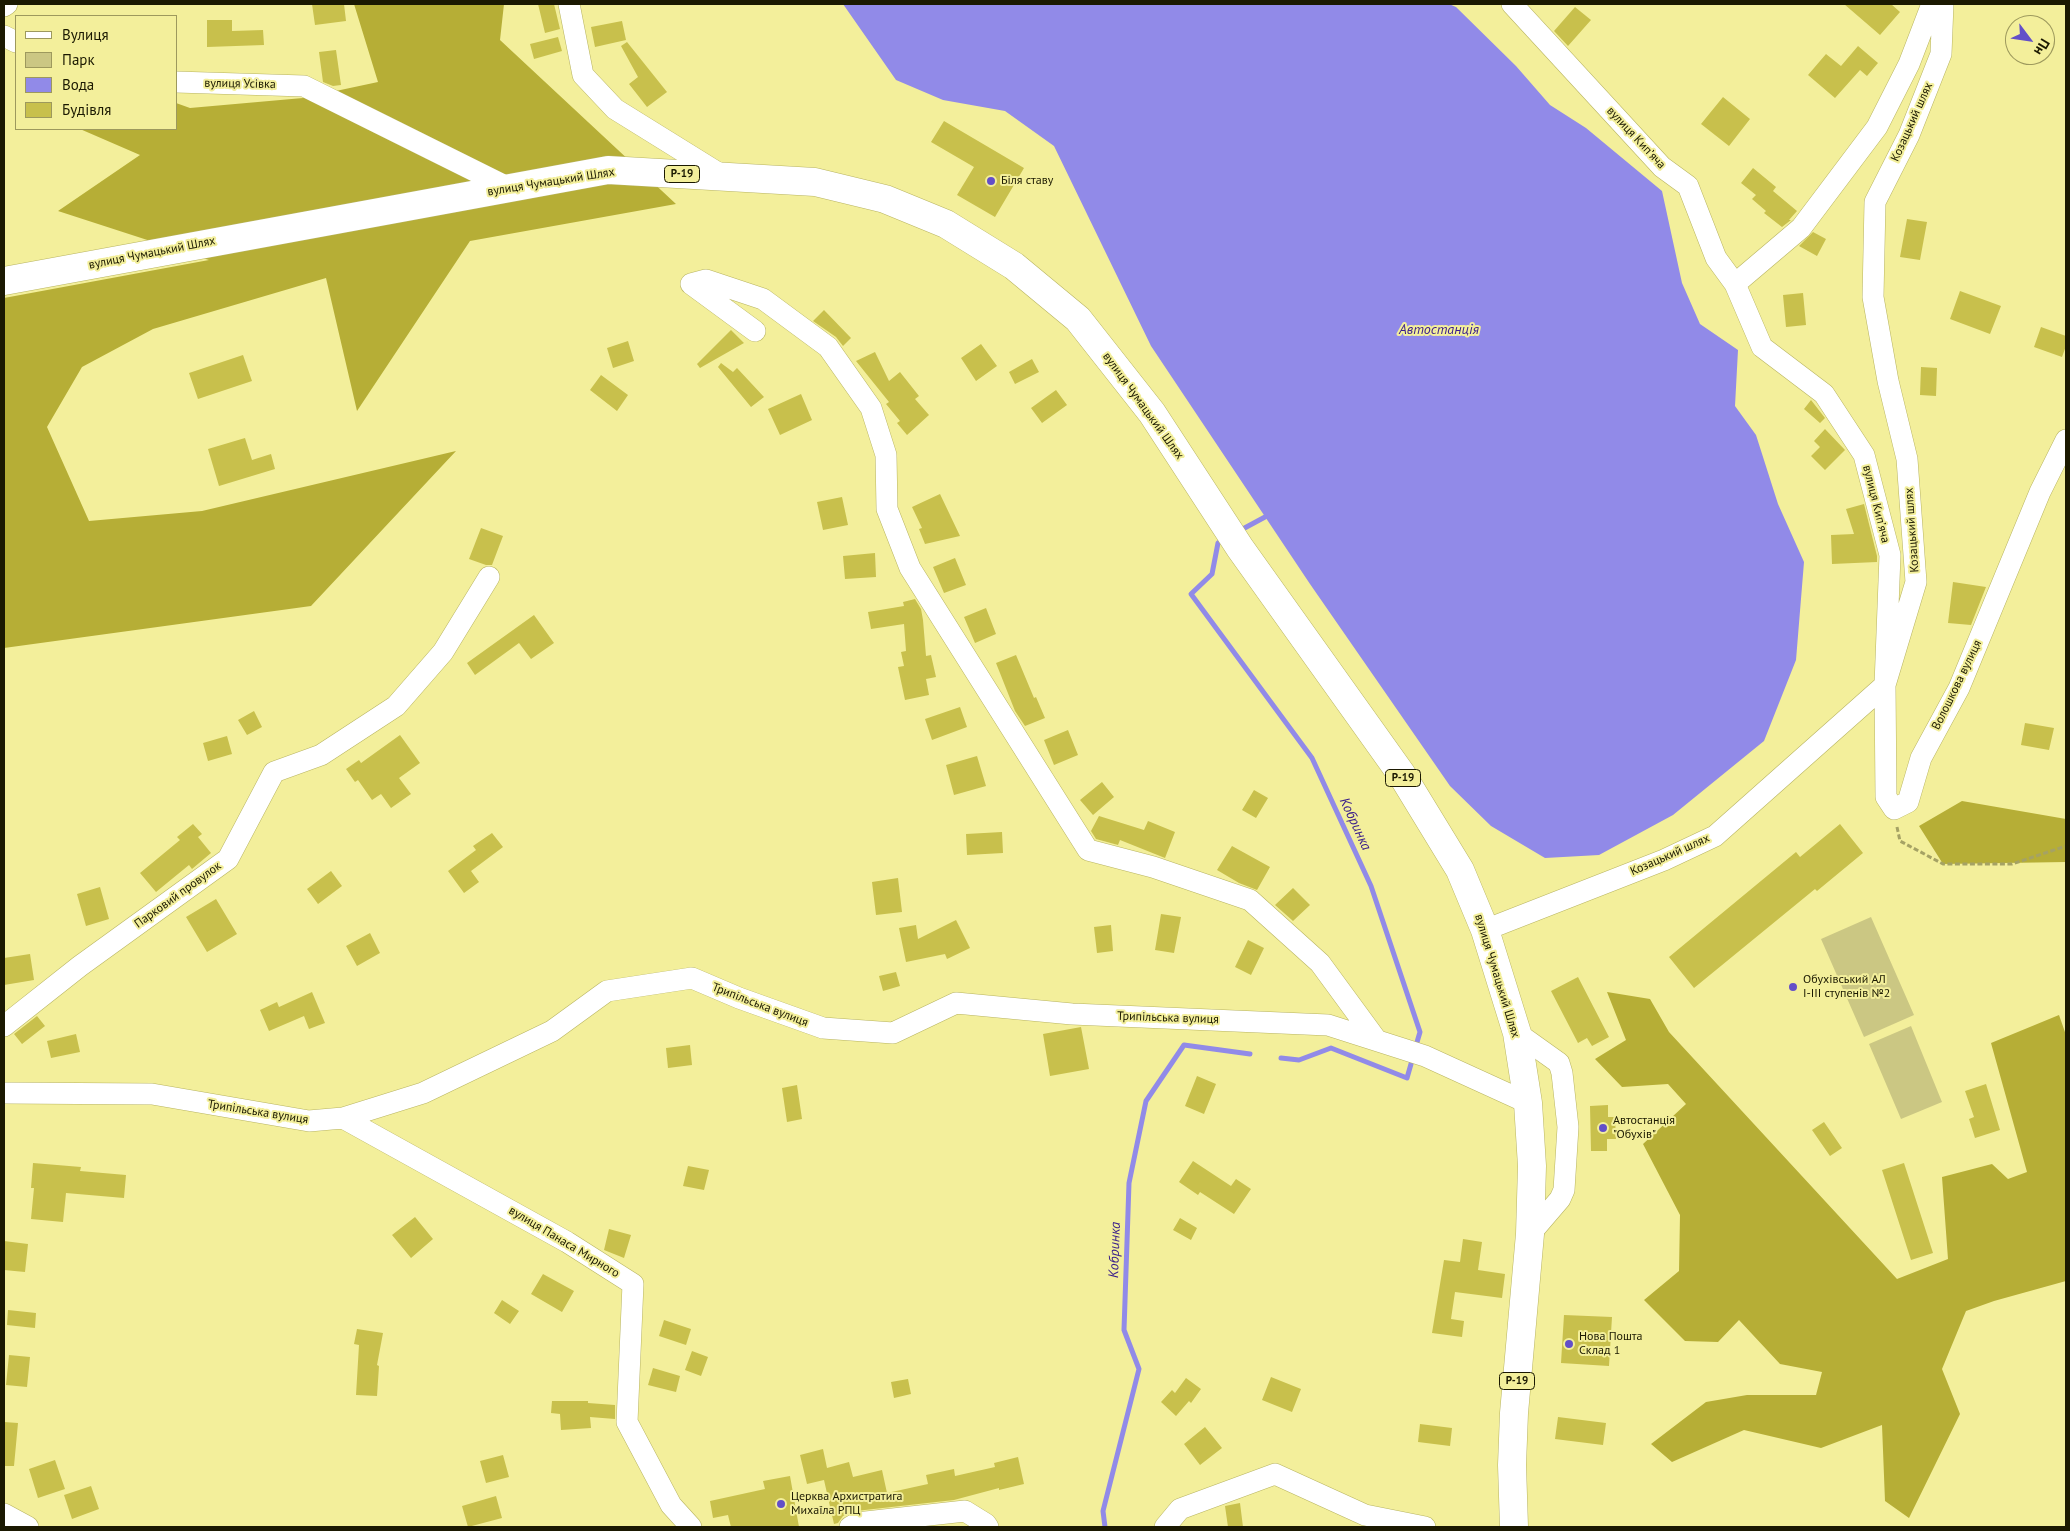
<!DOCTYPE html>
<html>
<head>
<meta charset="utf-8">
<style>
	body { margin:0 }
	#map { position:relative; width:2070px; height:1531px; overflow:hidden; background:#f3ef9b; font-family:"PT Sans",sans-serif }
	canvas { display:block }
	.frame { position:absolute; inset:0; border:5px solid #1b1901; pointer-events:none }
	.legend { position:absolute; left:15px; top:15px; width:162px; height:115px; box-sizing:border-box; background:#f3ef9b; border:1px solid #9d995d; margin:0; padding:6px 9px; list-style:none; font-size:15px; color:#1b1901 }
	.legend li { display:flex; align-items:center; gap:10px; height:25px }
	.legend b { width:25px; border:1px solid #9d995d }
	.north { position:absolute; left:2005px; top:15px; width:50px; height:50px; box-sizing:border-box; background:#f3ef9b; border:1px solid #9d995d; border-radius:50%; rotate:121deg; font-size:14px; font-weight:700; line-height:20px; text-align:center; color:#1b1901 }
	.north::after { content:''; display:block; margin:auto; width:18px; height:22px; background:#634fc8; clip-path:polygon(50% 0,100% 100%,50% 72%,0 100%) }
</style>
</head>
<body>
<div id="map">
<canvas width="2070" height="1531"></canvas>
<div class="frame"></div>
<ul class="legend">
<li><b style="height:6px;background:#fff"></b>Вулиця</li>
<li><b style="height:14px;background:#cbc783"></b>Парк</li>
<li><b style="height:14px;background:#918ae8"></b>Вода</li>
<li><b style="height:14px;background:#c8c04c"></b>Будівля</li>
</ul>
<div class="north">Пн</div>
</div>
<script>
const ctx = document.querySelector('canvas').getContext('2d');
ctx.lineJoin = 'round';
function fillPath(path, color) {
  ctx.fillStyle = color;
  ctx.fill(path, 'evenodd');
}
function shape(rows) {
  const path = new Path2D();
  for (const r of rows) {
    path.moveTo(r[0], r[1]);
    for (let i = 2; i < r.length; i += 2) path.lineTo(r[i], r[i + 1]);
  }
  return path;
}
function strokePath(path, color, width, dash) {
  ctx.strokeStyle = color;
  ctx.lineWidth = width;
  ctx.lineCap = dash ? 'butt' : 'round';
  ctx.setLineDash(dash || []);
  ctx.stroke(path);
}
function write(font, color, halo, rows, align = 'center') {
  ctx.font = font + ' "PT Sans",sans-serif';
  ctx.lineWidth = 4;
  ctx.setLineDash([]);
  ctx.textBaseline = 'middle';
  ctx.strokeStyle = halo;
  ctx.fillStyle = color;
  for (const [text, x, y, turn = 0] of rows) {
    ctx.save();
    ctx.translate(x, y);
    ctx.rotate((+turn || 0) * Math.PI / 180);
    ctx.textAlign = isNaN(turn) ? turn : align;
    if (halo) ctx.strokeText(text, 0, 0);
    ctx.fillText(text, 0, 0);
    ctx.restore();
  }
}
const green = shape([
	[1871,917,1914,1015,1864,1037,1821,939],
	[1911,1026,1942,1102,1901,1119,1869,1044]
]);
const forest = shape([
	[354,4,504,4,500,40,676,204,470,241,357,411,326,278,153,329,82,367,47,427,89,521,202,511,456,451,311,606,4,648,4,298,209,260,58,211,140,155,80,129,176,129,176,103,190,108,303,98,378,82],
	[1962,801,2066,819,2066,862,1943,864,1919,826],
	[1607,992,1650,999,1669,1032,1897,1279,1948,1259,1942,1177,1992,1164,2008,1179,2027,1172,1991,1043,2059,1015,2066,1035,2066,1281,1994,1301,1966,1311,1942,1369,1960,1414,1909,1518,1885,1501,1882,1425,1821,1448,1744,1430,1672,1462,1651,1444,1706,1402,1747,1395,1816,1395,1822,1372,1780,1364,1739,1320,1718,1342,1685,1341,1644,1300,1679,1271,1680,1215,1643,1144,1686,1104,1668,1084,1622,1087,1595,1059,1626,1040]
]);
const water = shape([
	[843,4,1449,4,1456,7,1516,66,1550,105,1586,128,1662,191,1682,283,1700,324,1738,350,1735,406,1756,435,1778,504,1804,562,1796,660,1764,741,1673,815,1599,855,1545,858,1491,826,1450,786,1310,584,1151,346,1054,146,1005,111,943,100,896,80]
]);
const stream = shape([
	[1239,531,1265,517],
	[1225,538,1218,543,1212,574,1191,594,1312,758,1371,886,1420,1032,1415,1049],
	[1281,1058,1299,1060,1331,1048,1407,1078,1413,1057],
	[1105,1527,1103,1511,1139,1369,1124,1330,1129,1183,1146,1101,1184,1045,1250,1054]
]);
const building = shape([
	[312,4,344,4,346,21,315,25],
	[538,4,554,4,560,29,545,33],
	[1844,4,1891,4,1900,12,1880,35],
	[1575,7,1591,20,1568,46,1554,31],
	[207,20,232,20,232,31,263,30,264,45,207,47],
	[622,21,626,40,595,47,591,27],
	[558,37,562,51,534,59,530,44],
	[627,42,667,92,647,107,629,84,638,77,621,46],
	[1858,46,1878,63,1867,76,1860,70,1835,98,1808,75,1826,54,1841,66],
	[336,50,341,85,333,86,323,82,319,52],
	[1723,97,1750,119,1729,146,1701,124],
	[944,121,1024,168,995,217,957,195,974,167,931,142],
	[1753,168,1776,187,1773,191,1797,211,1789,220,1791,220,1782,227,1764,213,1766,211,1752,199,1756,195,1741,183],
	[1907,219,1927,222,1920,260,1900,257],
	[1813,232,1826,239,1817,256,1799,246],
	[1960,291,2001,306,1990,334,1950,319],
	[1803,293,1806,325,1786,327,1783,295],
	[824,310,851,338,843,346,836,337,813,321],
	[2041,327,2066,336,2066,346,2062,357,2034,347],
	[731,330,744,343,700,368,697,364],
	[628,341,634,361,613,368,607,348],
	[981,344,997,366,976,381,961,358],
	[875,352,889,381,900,372,919,396,915,399,929,415,907,435,897,423,900,421,886,404,889,402,856,361],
	[243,355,252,381,198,399,189,373],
	[1032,359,1039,372,1015,384,1009,372],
	[721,363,733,372,737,368,764,397,751,407,718,367],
	[1921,367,1937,368,1936,396,1920,395],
	[601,375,628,395,617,411,590,390],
	[1056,390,1067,405,1042,423,1031,408],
	[801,394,812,420,780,435,768,409],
	[1811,400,1825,418,1820,423,1804,409],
	[1825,429,1845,450,1825,470,1811,456,1820,447,1814,441],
	[245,438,252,460,271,454,275,469,219,486,208,449],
	[940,494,960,536,925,544,919,529,922,528,912,507],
	[842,497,848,525,823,530,817,502],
	[1864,504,1877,556,1877,562,1832,564,1831,535,1854,534,1846,509],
	[481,528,503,536,492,565,486,565,469,559],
	[875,553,876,577,845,579,843,556],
	[955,558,966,585,944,593,933,567],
	[1953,582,1986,587,1971,625,1948,623],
	[915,599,921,609,923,620,926,656,931,655,936,677,926,679,929,695,905,700,898,667,904,666,901,652,906,651,904,624,871,629,868,612,904,606,903,602],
	[986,608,996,634,975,643,964,617],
	[534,615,554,643,531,659,519,643,475,675,467,663],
	[1016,655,1034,698,1036,697,1045,718,1025,726,1015,711,996,663],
	[960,707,967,727,932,740,925,719],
	[254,711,262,727,247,735,238,720],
	[2025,723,2054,728,2049,750,2021,745],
	[1068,730,1078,755,1054,765,1044,740],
	[400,735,420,763,399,778,411,794,391,808,381,794,372,800,358,780,355,782,346,769,359,760,361,763],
	[227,736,232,754,208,761,203,743],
	[977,756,986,786,954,795,946,765],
	[1102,782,1114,797,1093,815,1080,800],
	[1254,790,1268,798,1256,818,1242,810],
	[1099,816,1144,830,1148,821,1175,832,1165,858,1120,840,1118,845,1096,839,1091,831],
	[193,824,202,834,198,837,211,853,192,869,189,865,156,892,140,873,180,840,177,837],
	[1840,824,1863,853,1817,891,1815,889,1694,988,1669,957,1796,852,1800,857],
	[1002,832,1003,853,967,855,966,834],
	[492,833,503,847,471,871,479,882,464,893,448,871,476,850,473,846],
	[1232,846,1270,867,1257,890,1239,883,1217,870],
	[331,871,342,886,318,904,307,889],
	[898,878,902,912,876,915,872,882],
	[100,887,109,919,86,926,77,894],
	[1293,888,1310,905,1293,921,1275,905],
	[216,899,237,934,207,952,186,917],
	[1161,914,1181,917,1174,953,1155,950],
	[956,920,970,948,947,959,945,954,906,962,899,928,916,925,918,939],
	[1111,925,1113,951,1097,953,1094,927],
	[370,933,380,953,357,966,346,946],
	[1248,940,1264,948,1251,975,1235,967],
	[30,954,34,980,4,985,4,958],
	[896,972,900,986,883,991,879,976],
	[1578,977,1609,1037,1592,1046,1587,1038,1578,1043,1551,991],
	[312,992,325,1023,309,1029,304,1016,269,1031,260,1010,277,1002,279,1007],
	[37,1016,45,1026,22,1044,14,1034],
	[1081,1027,1089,1069,1050,1076,1043,1034],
	[76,1034,80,1052,51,1058,47,1041],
	[690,1045,692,1065,668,1068,666,1048],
	[1197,1076,1216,1084,1204,1114,1185,1106],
	[1986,1084,2000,1130,1975,1138,1969,1119,1974,1117,1965,1091],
	[797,1085,802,1119,787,1122,782,1088],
	[1608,1105,1608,1117,1615,1117,1616,1139,1607,1139,1607,1151,1591,1151,1590,1106],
	[1824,1122,1842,1148,1830,1156,1812,1130],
	[1193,1161,1231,1186,1236,1179,1251,1189,1234,1214,1200,1192,1198,1195,1179,1182],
	[33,1163,81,1167,80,1171,126,1175,124,1198,66,1193,63,1222,31,1219,34,1188,31,1188],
	[1904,1163,1933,1253,1911,1260,1882,1170],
	[688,1166,709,1170,704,1190,683,1186],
	[415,1217,433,1239,411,1258,392,1235],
	[1180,1218,1197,1228,1191,1240,1173,1230],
	[609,1229,631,1235,624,1258,604,1250],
	[1463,1239,1482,1242,1478,1270,1505,1274,1502,1298,1455,1292,1451,1319,1464,1321,1462,1337,1432,1333,1444,1260,1460,1262],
	[4,1241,28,1244,25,1272,4,1270],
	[543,1274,574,1291,562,1312,531,1294],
	[502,1300,519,1311,510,1324,494,1313],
	[8,1310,36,1313,35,1328,7,1325],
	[1564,1315,1612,1317,1609,1366,1561,1363],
	[664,1320,691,1329,686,1345,659,1336],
	[357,1329,383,1333,377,1365,379,1366,377,1396,356,1395,359,1345,354,1344],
	[692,1351,708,1357,701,1376,685,1370],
	[9,1355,30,1357,27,1387,6,1385],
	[653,1368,680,1376,676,1392,648,1385],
	[1271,1377,1301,1389,1292,1412,1262,1400],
	[1186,1378,1201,1389,1191,1403,1189,1401,1176,1416,1161,1402,1172,1390,1175,1393],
	[908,1379,911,1394,894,1398,891,1382],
	[552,1401,588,1401,588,1403,615,1405,615,1419,590,1417,591,1428,561,1430,560,1414,551,1413],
	[1558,1417,1606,1423,1603,1445,1555,1439],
	[4,1422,18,1423,14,1466,4,1466],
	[1420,1424,1452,1428,1450,1446,1418,1442],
	[1205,1427,1222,1448,1200,1465,1184,1444],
	[823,1449,827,1468,849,1462,853,1477,882,1470,887,1493,928,1484,926,1475,954,1469,955,1476,995,1467,994,1463,1018,1457,1024,1484,999,1490,999,1488,954,1500,856,1511,843,1516,838,1523,834,1524,824,1480,807,1484,800,1455],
	[503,1455,509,1477,486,1483,480,1461],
	[55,1460,65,1489,38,1498,29,1469],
	[790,1476,799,1527,731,1527,728,1515,713,1518,710,1501,765,1489,763,1481],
	[91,1486,99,1509,72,1519,64,1495],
	[496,1496,502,1518,468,1527,462,1506],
	[1240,1503,1243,1527,1228,1527,1225,1506]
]);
const path = shape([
	[1897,827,1900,841,1943,864,2012,864,2066,846]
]);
const minor = shape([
	[569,4,583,75,615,109,723,176],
	[1512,4,1662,167,1688,186,1716,258,1735,284,1762,347,1824,394,1864,455,1890,555,1885,685,1886,797,1894,809,1908,802,1921,758,1959,688,2040,492,2066,440],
	[4,6,7,4],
	[4,36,16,42],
	[176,82,304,86,509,188],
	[1735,284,1801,228,1877,127,1909,64,1932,4],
	[755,331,691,284,706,280,763,299,828,347,871,408,886,455,887,509,910,568,1088,850,1153,867,1250,900,1320,963,1375,1038],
	[1485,930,1664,860,1715,836,1885,685,1916,582,1907,459,1888,381,1873,297,1875,202,1909,135,1941,54,1943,4],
	[4,1026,80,966,228,859,274,772,321,755,396,706,443,652,489,577],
	[1517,1033,1559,1063,1562,1073,1568,1127,1564,1190,1560,1199,1530,1234],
	[4,1093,152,1094,309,1121,343,1118,423,1093,552,1031,607,991,692,978,739,998,823,1028,893,1033,956,1003,1072,1014,1328,1025,1425,1056,1528,1103],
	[343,1118,567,1242,633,1284,627,1422,671,1505,691,1527],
	[4,1514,28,1527],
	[850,1527,857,1523,965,1511,986,1524,988,1527],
	[1165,1527,1180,1509,1275,1474,1365,1515,1425,1527]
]);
const major = shape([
	[4,281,608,170,815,182,885,199,946,224,1014,266,1078,319,1152,413,1240,548,1402,775,1460,870,1485,930,1517,1033,1528,1103,1532,1166,1530,1234,1514,1413,1512,1465,1514,1527]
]);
const markers = [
	[991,181,5,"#634fc8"],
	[1793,987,5,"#634fc8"],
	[1603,1128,5,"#634fc8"],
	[1569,1344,5,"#634fc8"],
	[781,1504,5,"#634fc8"]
];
const shields = [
	[682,174,35],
	[1403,778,35],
	[1517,1381,35]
];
const shieldNames = [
	["Р-19",682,174],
	["Р-19",1403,778],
	["Р-19",1517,1381]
];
const streetNames = [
	["вулиця Усівка",240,84,1],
	["Козацький шлях",1912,122,-66],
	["вулиця Кипʼяча",1636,138,47],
	["вулиця Чумацький Шлях",551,182,-9],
	["вулиця Чумацький Шлях",152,253,-11],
	["вулиця Чумацький Шлях",1143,406,54],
	["вулиця Кипʼяча",1876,504,76],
	["Козацький шлях",1912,530,-94],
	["Волошкова вулиця",1957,685,-64],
	["Козацький шлях",1670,855,-24],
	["Парковий провулок",178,895,-36],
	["вулиця Чумацький Шлях",1497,976,73],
	["Трипільська вулиця",760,1005,21],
	["Трипільська вулиця",1168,1018,2],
	["Трипільська вулиця",258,1112,9],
	["вулиця Панаса Мирного",564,1242,31]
];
const poiNames = [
	["Біля ставу",1001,181],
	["Обухівський АЛ",1803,980],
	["І-ІІІ ступенів №2",1803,994],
	["Автостанція",1613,1121],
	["\"Обухів\"",1613,1135],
	["Нова Пошта",1579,1337],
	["Склад 1",1579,1351],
	["Церква Архистратига",791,1497],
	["Михаїла РПЦ",791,1511]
];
const waterNames = [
	["Автостанція",1439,330],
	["Кобринка",1355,824,65],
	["Кобринка",1115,1250,-88]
];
fillPath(green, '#cbc783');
fillPath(forest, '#b6ae36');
fillPath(water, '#918ae8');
strokePath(stream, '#918ae8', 5);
fillPath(building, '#c8c04c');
strokePath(minor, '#b8b461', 22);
strokePath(major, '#b8b461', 29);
strokePath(path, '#a5a264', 3, [5, 2.5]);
strokePath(minor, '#fff', 21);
strokePath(major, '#fff', 28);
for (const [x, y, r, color] of markers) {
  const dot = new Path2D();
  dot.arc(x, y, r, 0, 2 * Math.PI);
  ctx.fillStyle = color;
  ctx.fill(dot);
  strokePath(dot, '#f3ef9b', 2);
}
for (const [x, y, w] of shields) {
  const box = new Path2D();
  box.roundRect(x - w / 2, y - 8.5, w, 17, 4);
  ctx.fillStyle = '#f3ef9b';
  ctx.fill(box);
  strokePath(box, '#1b1901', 1);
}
write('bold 11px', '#1b1901', null, shieldNames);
write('12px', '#1b1901', '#f3ef9b', streetNames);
write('12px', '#1b1901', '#f3ef9b', poiNames, 'left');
write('italic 14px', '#381c8a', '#f3ef9b', waterNames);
</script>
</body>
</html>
